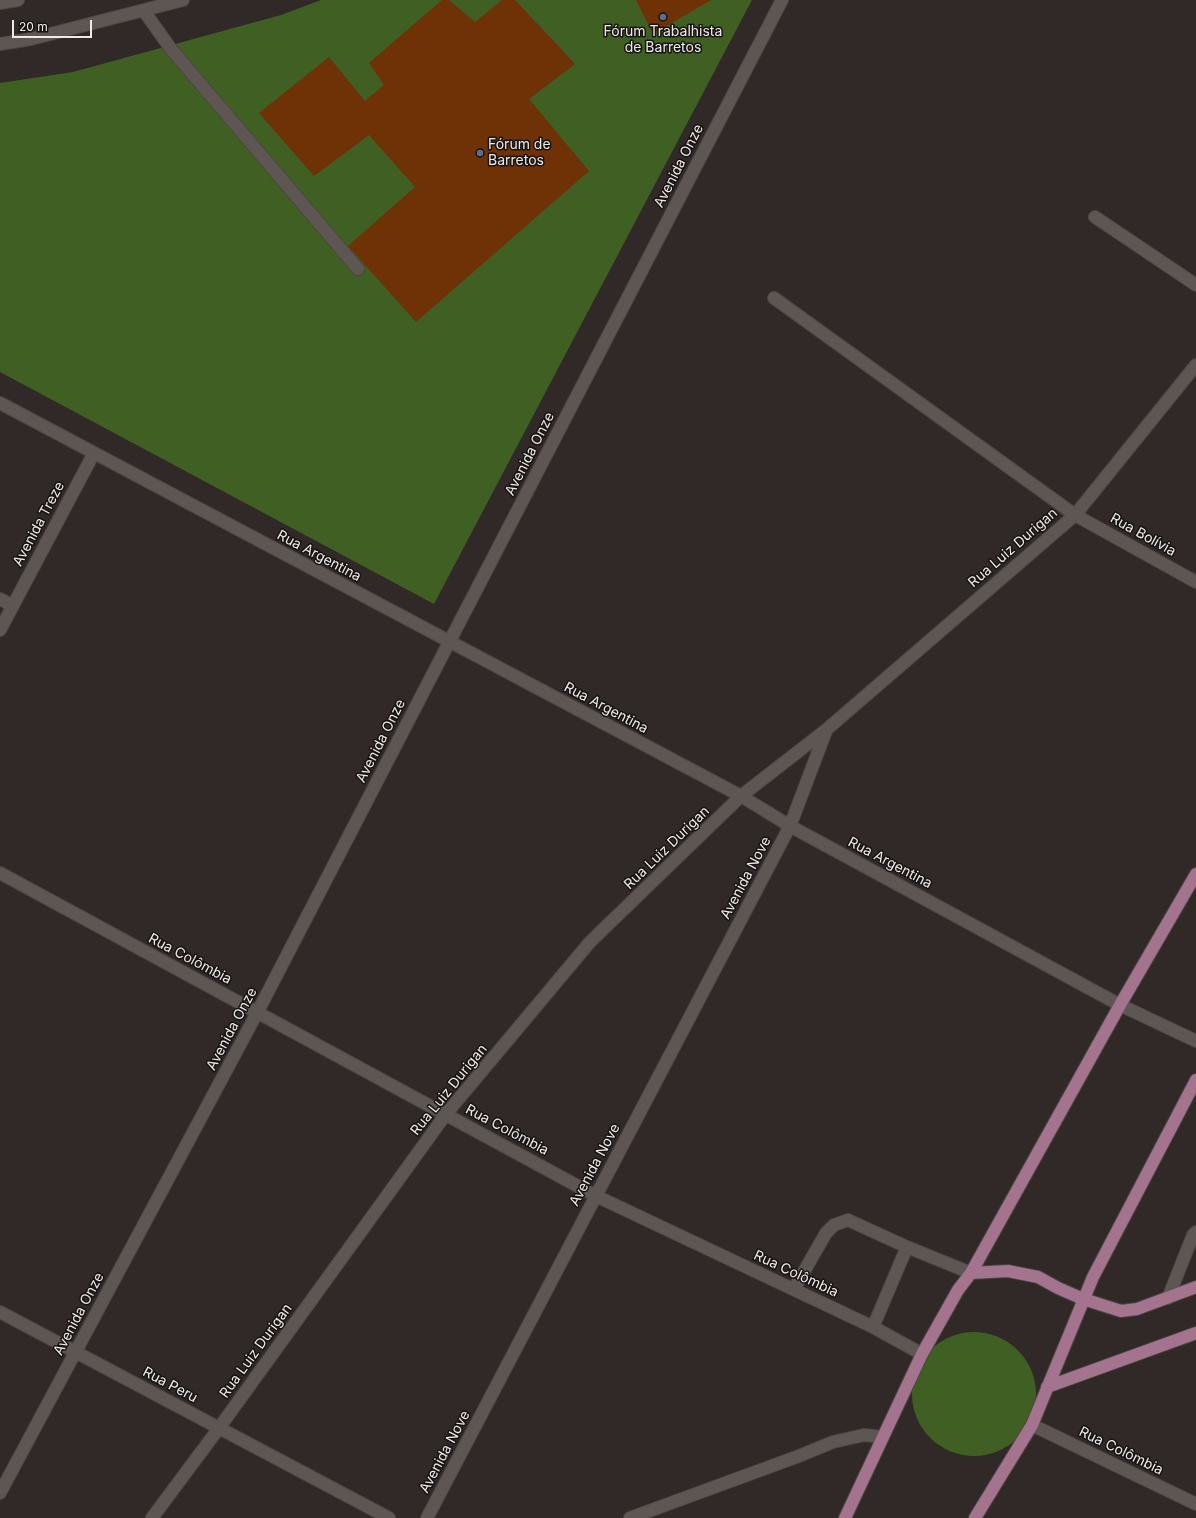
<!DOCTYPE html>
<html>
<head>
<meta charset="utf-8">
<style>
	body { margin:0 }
	#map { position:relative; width:1196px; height:1518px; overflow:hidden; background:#302927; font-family:Inter,sans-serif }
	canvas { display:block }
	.scale { position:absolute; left:12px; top:20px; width:80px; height:18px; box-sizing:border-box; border:2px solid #efeae8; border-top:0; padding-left:5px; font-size:12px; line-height:14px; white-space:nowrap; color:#efeae8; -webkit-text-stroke:3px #161312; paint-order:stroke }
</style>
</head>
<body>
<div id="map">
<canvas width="1196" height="1518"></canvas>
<div class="scale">20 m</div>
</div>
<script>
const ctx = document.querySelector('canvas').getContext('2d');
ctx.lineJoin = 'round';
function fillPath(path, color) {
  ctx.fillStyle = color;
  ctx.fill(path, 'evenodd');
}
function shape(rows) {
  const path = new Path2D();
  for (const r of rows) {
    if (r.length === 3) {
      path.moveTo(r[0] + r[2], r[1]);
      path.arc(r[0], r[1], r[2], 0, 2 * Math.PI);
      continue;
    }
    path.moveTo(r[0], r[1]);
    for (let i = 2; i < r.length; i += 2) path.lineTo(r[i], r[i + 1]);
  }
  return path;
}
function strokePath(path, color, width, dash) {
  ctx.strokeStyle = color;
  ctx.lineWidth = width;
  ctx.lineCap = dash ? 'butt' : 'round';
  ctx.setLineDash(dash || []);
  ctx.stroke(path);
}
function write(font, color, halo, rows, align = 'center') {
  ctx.font = font + ' Inter,sans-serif';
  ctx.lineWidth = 3;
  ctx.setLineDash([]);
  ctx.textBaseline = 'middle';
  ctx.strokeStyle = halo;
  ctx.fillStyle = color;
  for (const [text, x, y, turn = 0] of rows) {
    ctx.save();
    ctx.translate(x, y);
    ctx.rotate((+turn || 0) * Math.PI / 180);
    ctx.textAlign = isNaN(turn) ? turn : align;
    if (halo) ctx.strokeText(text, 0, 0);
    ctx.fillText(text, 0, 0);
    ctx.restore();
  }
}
const green = shape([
	[321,0,752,0,434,604,0,372,0,83,73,72,281,15],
	[974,1394,62]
]);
const building = shape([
	[442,0,449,0,475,22,502,0,515,0,575,64,529,99,589,171,416,322,348,246,415,187,369,135,314,176,259,113,329,57,365,101,384,85,369,63],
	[636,0,711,0,653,34]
]);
const minor = shape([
	[0,3,18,0],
	[144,11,171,49,358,269],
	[0,44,31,39,183,0],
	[1095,217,1196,285],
	[774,298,1075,515,1196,582],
	[0,403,741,796,790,826,1120,1005,1196,1041],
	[0,599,13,606],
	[0,630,94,453],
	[0,873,596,1196,873,1327,922,1354],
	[794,1289,826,1233,834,1225,848,1220,907,1247,971,1273],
	[1168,1298,1193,1235,1196,1232],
	[0,1312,389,1518],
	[873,1327,907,1247],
	[1032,1425,1196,1504],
	[0,1493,257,1013,782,0],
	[152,1518,219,1428,446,1114,590,942,741,796,826,730,1075,515,1196,365],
	[427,1518,790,826,826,731],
	[630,1518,799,1456,833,1442,864,1435,883,1437]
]);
const major = shape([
	[971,1273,1008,1271,1038,1277,1058,1288,1083,1299,1121,1311,1137,1309,1196,1287],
	[1047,1387,1196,1333],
	[845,1518,922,1354,958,1290,971,1273,1120,1005,1196,874],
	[975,1518,1032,1425,1093,1277,1196,1080]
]);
const markers = [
	[663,17,4,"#5c6f8a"],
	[480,153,4,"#5c6f8a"]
];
const poiNames = [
	["Fórum Trabalhista",663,32],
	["de Barretos",663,48],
	["Fórum de",488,145,"left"],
	["Barretos",488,161,"left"]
];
const streetNames = [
	["Avenida Onze",679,166,-63],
	["Avenida Onze",530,454,-63],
	["Avenida Treze",39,524,-62],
	["Rua Bolívia",1143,535,29],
	["Rua Luiz Durigan",1013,548,-41],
	["Rua Argentina",319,556,28],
	["Rua Argentina",606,708,28],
	["Avenida Onze",381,741,-63],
	["Rua Luiz Durigan",667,848,-44],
	["Rua Argentina",890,863,28],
	["Avenida Nove",746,878,-62],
	["Rua Colômbia",190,959,28],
	["Avenida Onze",232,1029,-62],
	["Rua Luiz Durigan",449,1090,-51],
	["Rua Colômbia",507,1130,28],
	["Avenida Nove",595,1165,-62],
	["Rua Colômbia",796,1274,25],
	["Avenida Onze",79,1314,-62],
	["Rua Luiz Durigan",256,1351,-54],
	["Rua Peru",170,1385,28],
	["Rua Colômbia",1121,1451,26],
	["Avenida Nove",445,1452,-62]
];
fillPath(green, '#405f22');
fillPath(building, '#6f3106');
strokePath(minor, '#4c4643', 14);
strokePath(major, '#4c4643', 14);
strokePath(minor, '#5e5653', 12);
strokePath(major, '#a4738d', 12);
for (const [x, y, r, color] of markers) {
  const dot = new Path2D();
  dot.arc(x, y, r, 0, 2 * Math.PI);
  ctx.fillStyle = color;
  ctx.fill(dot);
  strokePath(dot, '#161312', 1.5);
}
write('14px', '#efeae8', '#161312', poiNames);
write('14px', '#efeae8', '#161312', streetNames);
</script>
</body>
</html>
